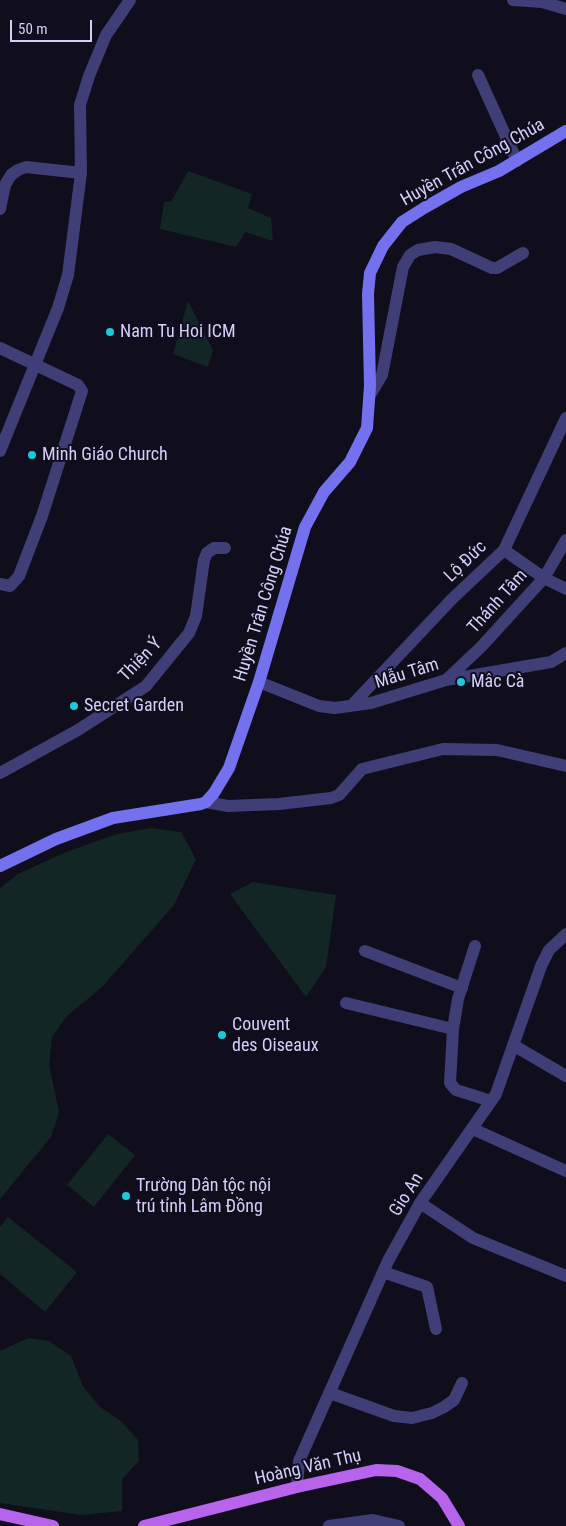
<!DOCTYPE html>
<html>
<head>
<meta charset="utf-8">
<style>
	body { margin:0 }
	#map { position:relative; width:566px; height:1526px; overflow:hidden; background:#100e1c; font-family:"Roboto Condensed",sans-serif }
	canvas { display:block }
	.scale { position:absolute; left:10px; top:20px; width:82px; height:22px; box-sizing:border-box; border:2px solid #d3cff9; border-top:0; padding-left:6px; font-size:15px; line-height:18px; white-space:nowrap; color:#d3cff9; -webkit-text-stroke:4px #100e1c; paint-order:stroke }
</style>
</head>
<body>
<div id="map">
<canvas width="566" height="1526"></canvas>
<div class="scale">50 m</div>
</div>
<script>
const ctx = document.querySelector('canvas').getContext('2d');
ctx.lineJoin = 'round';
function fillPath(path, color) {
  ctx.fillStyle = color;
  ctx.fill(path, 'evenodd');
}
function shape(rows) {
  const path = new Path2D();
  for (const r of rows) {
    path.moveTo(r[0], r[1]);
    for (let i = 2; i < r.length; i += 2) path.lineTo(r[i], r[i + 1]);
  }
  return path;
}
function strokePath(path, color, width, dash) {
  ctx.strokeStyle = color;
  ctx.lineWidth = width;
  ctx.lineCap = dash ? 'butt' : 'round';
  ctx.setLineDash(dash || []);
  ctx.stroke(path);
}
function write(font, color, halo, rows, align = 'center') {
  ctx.font = font + ' "Roboto Condensed",sans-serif';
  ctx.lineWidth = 4;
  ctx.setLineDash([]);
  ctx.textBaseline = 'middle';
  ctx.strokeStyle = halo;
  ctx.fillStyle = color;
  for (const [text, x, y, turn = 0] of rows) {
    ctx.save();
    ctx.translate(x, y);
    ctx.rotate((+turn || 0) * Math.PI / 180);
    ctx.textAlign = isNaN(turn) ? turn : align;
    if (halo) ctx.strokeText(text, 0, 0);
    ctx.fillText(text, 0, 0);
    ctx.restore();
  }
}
const green = shape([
	[188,171,252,194,248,208,271,218,273,241,245,232,236,247,160,229,164,202,171,202],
	[188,301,213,350,208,367,173,354],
	[151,828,181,832,196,859,174,905,102,987,66,1017,52,1037,49,1065,59,1112,51,1137,0,1199,0,888,18,874,66,852,117,834],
	[253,882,336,895,326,967,306,997,230,894],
	[108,1134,135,1155,94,1207,67,1185],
	[8,1217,77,1272,45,1312,0,1274,0,1227],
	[28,1338,49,1341,71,1356,83,1386,100,1407,121,1421,138,1440,139,1461,122,1479,122,1511,81,1515,0,1503,0,1351]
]);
const street = shape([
	[513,0,542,2,566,9],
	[478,75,517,161],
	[0,209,5,185,11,175,18,170,26,167,81,173],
	[0,348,78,385,82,391,42,516,19,576,10,586,0,584],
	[370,395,382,375,403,267,410,255,418,250,435,247,451,249,492,268,497,268,523,253],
	[0,451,58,308,68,275,81,173,80,105,89,76,106,35,130,0],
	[504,550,544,578,566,589],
	[446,680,481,647,544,578,566,540],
	[259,682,319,706,335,708,371,703,446,680,551,662,566,653],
	[352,705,452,599,504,550,566,418],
	[0,773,78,730,146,686,189,633,196,616,204,560,207,553,214,548,225,548],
	[206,802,228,806,279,804,331,798,339,795,362,769,443,749,497,750,566,766],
	[475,946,458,999,453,1029,450,1083,456,1090,491,1101],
	[365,951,462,988],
	[346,1003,453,1029],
	[513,1045,566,1076],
	[473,1129,566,1171],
	[420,1203,473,1238,566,1276],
	[383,1272,427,1287,436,1329],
	[330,1393,394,1416,412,1418,432,1413,444,1407,454,1400,462,1383],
	[297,1487,299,1461,388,1261,420,1203,496,1094,541,966,549,950,566,934],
	[329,1526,373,1520,399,1526]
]);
const secondary = shape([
	[0,866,56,839,113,818,201,804,206,802,214,793,229,768,259,682,305,527,324,492,350,462,367,428,370,386,368,294,370,273,383,246,402,222,424,208,461,187,499,171,566,131]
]);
const primary = shape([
	[0,1514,53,1526],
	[144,1526,297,1487,376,1470,397,1471,420,1479,442,1498,459,1526]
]);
const markers = [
	[110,332,5,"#1ac9da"],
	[32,455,5,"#1ac9da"],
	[461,682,5,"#1ac9da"],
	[74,706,5,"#1ac9da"],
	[222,1035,5,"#1ac9da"],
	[126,1196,5,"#1ac9da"]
];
const streetNames = [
	["Huyền Trân Công Chúa",473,163,-29],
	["Lộ Đức",466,562,-44],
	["Thánh Tâm",498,602,-48],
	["Huyền Trân Công Chúa",264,604,-73],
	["Thiện Ý",141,660,-46],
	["Mẫu Tâm",407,674,-17],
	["Gio An",407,1195,-58],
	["Hoàng Văn Thụ",308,1468,-13]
];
const poiNames = [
	["Nam Tu Hoi ICM",120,332],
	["Minh Giáo Church",42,455],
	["Mâc Cà",471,682],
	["Secret Garden",84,706],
	["Couvent",232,1025],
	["des Oiseaux",232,1046],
	["Trường Dân tộc nội",136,1186],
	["trú tỉnh Lâm Đồng",136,1207]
];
fillPath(green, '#122625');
strokePath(street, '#403e76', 12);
strokePath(secondary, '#7371ee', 12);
strokePath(primary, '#b763ec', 12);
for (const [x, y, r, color] of markers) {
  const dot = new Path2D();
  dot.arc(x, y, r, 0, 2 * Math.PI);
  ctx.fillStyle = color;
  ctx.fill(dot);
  strokePath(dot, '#100e1c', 2);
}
write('18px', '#d3cff9', '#100e1c', streetNames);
write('18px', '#d3cff9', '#100e1c', poiNames, 'left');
</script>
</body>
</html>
